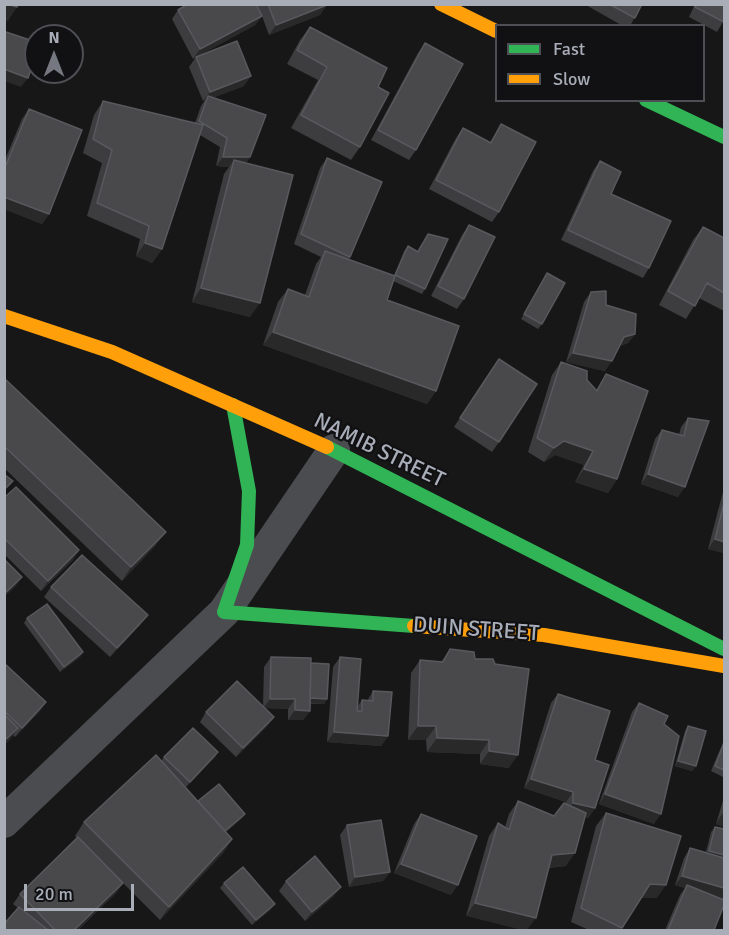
<!DOCTYPE html>
<html>
<head>
<meta charset="utf-8">
<style>
	body { margin:0 }
	#map { position:relative; width:729px; height:935px; overflow:hidden; background:#171717; font-family:Signika,sans-serif }
	canvas { display:block }
	.frame { position:absolute; inset:0; border:6px solid #a8adb8; pointer-events:none }
	.legend { position:absolute; left:495px; top:24px; width:210px; height:78px; box-sizing:border-box; background:#111113; border:2px solid #4d4f55; margin:0; padding:8px 10px; list-style:none; font-size:18px; color:#a8adb8 }
	.legend li { display:flex; align-items:center; gap:12px; height:30px }
	.legend b { width:30px; border:2px solid #4d4f55 }
	.north { position:absolute; left:24px; top:24px; width:60px; height:60px; box-sizing:border-box; background:#111113; border:2px solid #4d4f55; border-radius:50%; rotate:0deg; font-size:16px; font-weight:700; line-height:24px; text-align:center; color:#a8adb8 }
	.north::after { content:''; display:block; margin:auto; width:21px; height:27px; background:#757880; clip-path:polygon(50% 0,100% 100%,50% 72%,0 100%) }
	.scale { position:absolute; left:24px; top:884px; width:110px; height:27px; box-sizing:border-box; border:3px solid #a8adb8; border-top:0; padding-left:8px; font-size:18px; line-height:21px; white-space:nowrap; color:#a8adb8; -webkit-text-stroke:4px #111113; paint-order:stroke }
</style>
</head>
<body>
<div id="map">
<canvas width="729" height="935"></canvas>
<div class="frame"></div>
<ul class="legend">
<li><b style="height:8px;background:#30b455"></b>Fast</li>
<li><b style="height:8px;background:#ff9f0a"></b>Slow</li>
</ul>
<div class="north">N</div>
<div class="scale">20 m</div>
</div>
<script>
const ctx = document.querySelector('canvas').getContext('2d');
ctx.lineJoin = 'round';
function shape(rows) {
  const path = new Path2D();
  for (const r of rows) {
    path.moveTo(r[0], r[1]);
    for (let i = 2; i < r.length; i += 2) path.lineTo(r[i], r[i + 1]);
  }
  return path;
}
function strokePath(path, color, width, dash) {
  ctx.strokeStyle = color;
  ctx.lineWidth = width;
  ctx.lineCap = dash ? 'butt' : 'round';
  ctx.setLineDash(dash || []);
  ctx.stroke(path);
}
function fillPath(path, color) {
  ctx.fillStyle = color;
  ctx.fill(path, 'evenodd');
}
function write(font, color, halo, rows, align = 'center') {
  ctx.font = font + ' Signika,sans-serif';
  ctx.lineWidth = 4.5;
  ctx.setLineDash([]);
  ctx.textBaseline = 'middle';
  ctx.strokeStyle = halo;
  ctx.fillStyle = color;
  for (const [text, x, y, turn = 0] of rows) {
    ctx.save();
    ctx.translate(x, y);
    ctx.rotate((+turn || 0) * Math.PI / 180);
    ctx.textAlign = isNaN(turn) ? turn : align;
    if (halo) ctx.strokeText(text, 0, 0);
    ctx.fillText(text, 0, 0);
    ctx.restore();
  }
}
const street = shape([
	[4,822,224,612,334,450]
]);
const fast = shape([
	[646,100,724,137],
	[233,405,249,491,247,545,224,612,414,626],
	[327,447,724,649]
]);
const slow = shape([
	[441,4,496,31],
	[4,316,112,352,327,447],
	[414,626,544,635,724,666]
]);
const wall = shape([
	[257,4,327,4,320,15,269,35,262,16,255,25,198,56,244,86,212,98,250,157,246,163,250,317,192,302,224,174,229,167,216,166,220,147,200,135,162,249,152,263,136,256,140,239,87,216,102,163,83,153,94,115,103,101,195,123,201,106,205,100,203,101,189,67,196,57,193,59,172,19,178,10,259,11],
	[584,4,642,4,630,26,623,26],
	[695,4,724,4,724,20,717,32,689,17],
	[310,27,378,87,360,147,351,160,291,128,318,80,287,64,300,40],
	[425,43,416,150,409,160,371,140,418,53],
	[29,109,49,214,42,224,4,209,4,162,22,119],
	[501,124,499,212,492,222,429,189,456,138,463,128,490,142],
	[327,158,350,257,349,259,394,276,404,251,408,246,417,251,428,234,425,289,422,294,393,281,387,300,436,391,427,404,263,345,278,302,288,289,305,295,316,264,321,257,294,244,320,168],
	[600,161,611,194,649,268,643,278,561,240,593,171],
	[469,225,464,299,457,309,431,296,462,235],
	[703,227,724,238,724,311,699,298,686,319,659,305,693,240],
	[547,273,542,324,538,329,521,319],
	[591,292,606,305,635,334,628,343,620,346,605,371,566,362,584,302],
	[561,362,587,380,596,390,606,374,617,479,608,493,575,482,584,465,555,455,544,462,528,452,552,375],
	[492,369,499,442,492,452,454,427],
	[4,378,156,545,122,581,4,468],
	[688,418,678,497,641,484,655,439,662,430,679,435,681,427],
	[724,488,724,553,708,549],
	[4,498,73,560,41,591,4,554],
	[51,587,141,624,110,657,44,597],
	[27,618,83,652,80,657,60,672,24,623],
	[450,649,509,768,480,764,480,754,427,752,426,740,408,740,411,673,420,660,441,662],
	[271,657,311,663,327,699,324,704,310,704,310,711,303,720,288,720,288,709,265,708,274,717,267,726,236,757,200,722,206,712,263,706,264,667],
	[340,657,357,707,362,700,367,701,373,691,388,736,381,746,327,742,333,667],
	[4,663,46,702,39,712,15,737,13,735,4,745],
	[558,694,595,760,595,808,588,818,585,817,566,866,549,868,466,916,489,836,498,823,505,827,509,814,518,801,554,816,566,805,566,802,524,788,551,703],
	[639,703,664,724,654,824,599,804,632,712],
	[688,726,696,766,692,771,675,766,685,731],
	[724,740,724,775,723,777,711,771],
	[164,757,215,757,186,787,175,776,198,801,245,814,241,819,226,832,232,839,223,853,160,920,123,883,116,893,78,930,4,930,18,908,13,904,20,894,77,838,75,836,84,822,161,761],
	[724,797,724,827,716,824],
	[606,813,657,898,641,898,620,930,589,930,571,922,596,826],
	[421,814,451,895,394,873,414,824],
	[347,825,390,872,383,881,349,887,340,835],
	[715,827,714,930,665,930,680,895,685,888,675,885,684,858,690,848,706,852,711,832],
	[286,881,334,896,305,921,279,891],
	[224,883,271,909,252,925,220,888]
]);
const shadedWall = shape([
	[4,4,17,7,8,21,4,20],
	[327,5,320,15,269,35,276,25],
	[262,16,255,25,193,59,200,49],
	[34,61,36,61,36,72,49,72,46,76,27,70],
	[4,69,28,78,21,87,4,81],
	[251,76,244,86,207,100,208,96,205,100,203,101,210,92],
	[223,157,250,157,243,167,234,160,229,167,216,166],
	[4,197,49,214,42,224,4,209],
	[145,243,162,249,152,263,136,256],
	[201,288,260,303,250,317,192,302],
	[273,332,436,391,427,404,263,345],
	[635,334,628,343,617,347,624,337],
	[573,353,612,361,605,371,566,362],
	[564,441,593,451,584,465,555,455,544,462,554,448],
	[584,469,617,479,608,493,575,482],
	[648,474,685,487,678,497,641,484],
	[166,532,156,545,122,581,131,567],
	[715,539,724,542,724,553,708,549],
	[79,550,73,560,41,591,48,581],
	[22,577,15,587,4,597,4,594],
	[148,615,141,624,110,657,117,648],
	[83,652,80,657,60,672,64,667],
	[307,698,327,699,324,704,303,703],
	[270,699,295,699,288,709,263,708],
	[46,702,39,712,15,737,22,728],
	[295,710,310,711,303,720,288,720],
	[274,717,267,726,236,757,243,748],
	[418,726,436,726,426,740,408,740],
	[18,728,9,741,4,745,4,741],
	[334,732,388,736,381,746,327,742],
	[437,738,489,740,480,754,427,752],
	[489,751,518,755,509,768,480,764],
	[218,752,215,757,186,787,190,782],
	[678,761,696,766,692,771,675,766],
	[531,779,573,792,566,802,524,788],
	[605,794,661,814,654,824,599,804],
	[573,803,595,808,588,818,567,813],
	[245,814,241,819,217,839,221,834],
	[722,814,724,815,724,827,716,824],
	[232,839,223,853,160,920,169,907],
	[709,851,724,855,724,861,705,856],
	[575,853,566,866,543,868,552,855],
	[401,864,458,885,451,895,394,873],
	[390,872,383,881,349,887,355,877],
	[682,876,724,888,724,900,687,885,685,888,675,885],
	[123,883,116,893,78,930,74,930],
	[650,884,666,885,657,898,640,898],
	[341,887,334,896,305,921,312,912],
	[475,903,536,918,527,930,522,930,466,916],
	[275,904,271,909,252,925,256,920]
]);
const building = shape([
	[8,4,18,4,17,7,8,4],
	[188,4,256,4,262,16,200,49,178,10,188,4],
	[268,4,327,4,327,5,276,25,268,4],
	[609,4,642,4,635,18,609,4],
	[697,4,724,4,724,22,695,7,697,4],
	[310,27,387,68,378,87,389,93,360,147,301,115,327,67,297,50,310,27],
	[6,32,36,42,36,61,34,61,28,78,4,69,4,37,6,32],
	[237,41,251,76,210,92,196,57,237,41],
	[425,43,463,64,416,150,378,130,425,43],
	[208,96,266,115,250,157,223,157,227,138,199,121,208,96],
	[103,101,203,125,162,249,145,243,149,226,97,203,112,150,93,139,103,101],
	[29,109,82,130,49,214,4,197,4,170,29,109],
	[501,124,536,142,499,212,436,180,463,128,491,143,501,124],
	[327,158,382,182,350,257,301,234,327,158],
	[234,160,293,175,260,303,201,288,234,160],
	[600,161,621,172,611,194,671,221,649,268,568,230,600,161],
	[469,225,495,237,464,299,438,286,469,225],
	[703,227,724,238,724,293,707,283,695,306,668,291,703,227],
	[428,234,448,239,425,289,395,275,408,246,418,252,428,234],
	[325,251,395,276,387,300,459,326,436,391,273,332,288,289,309,297,325,251],
	[547,273,565,283,542,324,524,314,547,273],
	[606,291,606,305,636,314,635,334,624,337,612,361,573,353,591,292,606,291],
	[499,359,537,384,499,442,460,418,499,359],
	[561,362,587,371,587,380,597,391,606,374,648,391,617,479,584,469,593,451,564,441,554,448,537,438,561,362],
	[4,378,166,532,131,567,4,446,4,378],
	[688,418,709,421,685,487,648,474,662,430,684,436,688,418],
	[4,474,13,481,4,490,4,474],
	[16,487,79,550,48,581,4,538,4,498,16,487],
	[724,503,724,542,715,539,724,503],
	[82,555,148,615,117,648,51,587,82,555],
	[4,559,22,577,4,594,4,559],
	[47,604,83,652,64,667,27,618,47,604],
	[450,649,474,652,475,659,493,659,495,664,529,669,518,755,489,751,489,740,437,738,436,726,418,726,420,660,443,662,450,649],
	[271,657,311,658,310,711,295,710,295,699,270,699,271,657],
	[340,657,361,659,357,711,362,711,362,700,373,701,373,691,392,692,388,736,334,732,340,657],
	[4,663,46,702,22,728,4,711,4,663],
	[311,663,329,664,327,699,310,698,311,663],
	[237,681,274,717,243,748,206,712,237,681],
	[558,694,610,711,595,760,609,765,595,808,573,803,573,792,531,779,558,694],
	[639,703,668,716,664,724,679,736,661,814,605,794,639,703],
	[4,714,18,728,4,741,4,714],
	[688,726,706,731,696,766,678,761,688,726],
	[193,728,218,752,190,782,164,757,193,728],
	[724,743,724,770,715,766,724,743],
	[156,755,232,839,169,907,84,822,156,755],
	[219,784,245,814,225,831,198,801,219,784],
	[518,801,554,816,564,803,586,813,575,853,552,855,536,918,475,903,498,823,509,830,518,801],
	[606,813,681,836,666,885,650,884,622,928,581,908,606,813],
	[421,814,477,836,458,885,401,864,421,814],
	[381,820,390,872,355,877,347,825,381,820],
	[715,827,724,829,724,855,709,851,715,827],
	[78,837,123,883,74,930,55,930,20,894,78,837],
	[690,848,724,858,724,888,682,876,690,848],
	[315,856,341,887,312,912,286,881,315,856],
	[243,867,275,904,256,920,224,883,243,867],
	[687,885,724,900,724,905,714,930,668,930,687,885],
	[19,907,48,930,4,930,4,924,19,907]
]);
const streetNames = [
	["NAMIB STREET",379,451,26],
	["DUIN STREET",476,630,4]
];
strokePath(street, '#4b4c50', 32);
strokePath(fast, '#30b455', 14);
strokePath(slow, '#ff9f0a', 14);
fillPath(wall, '#3d3d3f');
fillPath(shadedWall, '#29292a');
fillPath(building, '#49494c');
strokePath(building, '#58595d', 1.5);
write('22px', '#a8adb8', '#111113', streetNames);
</script>
</body>
</html>
